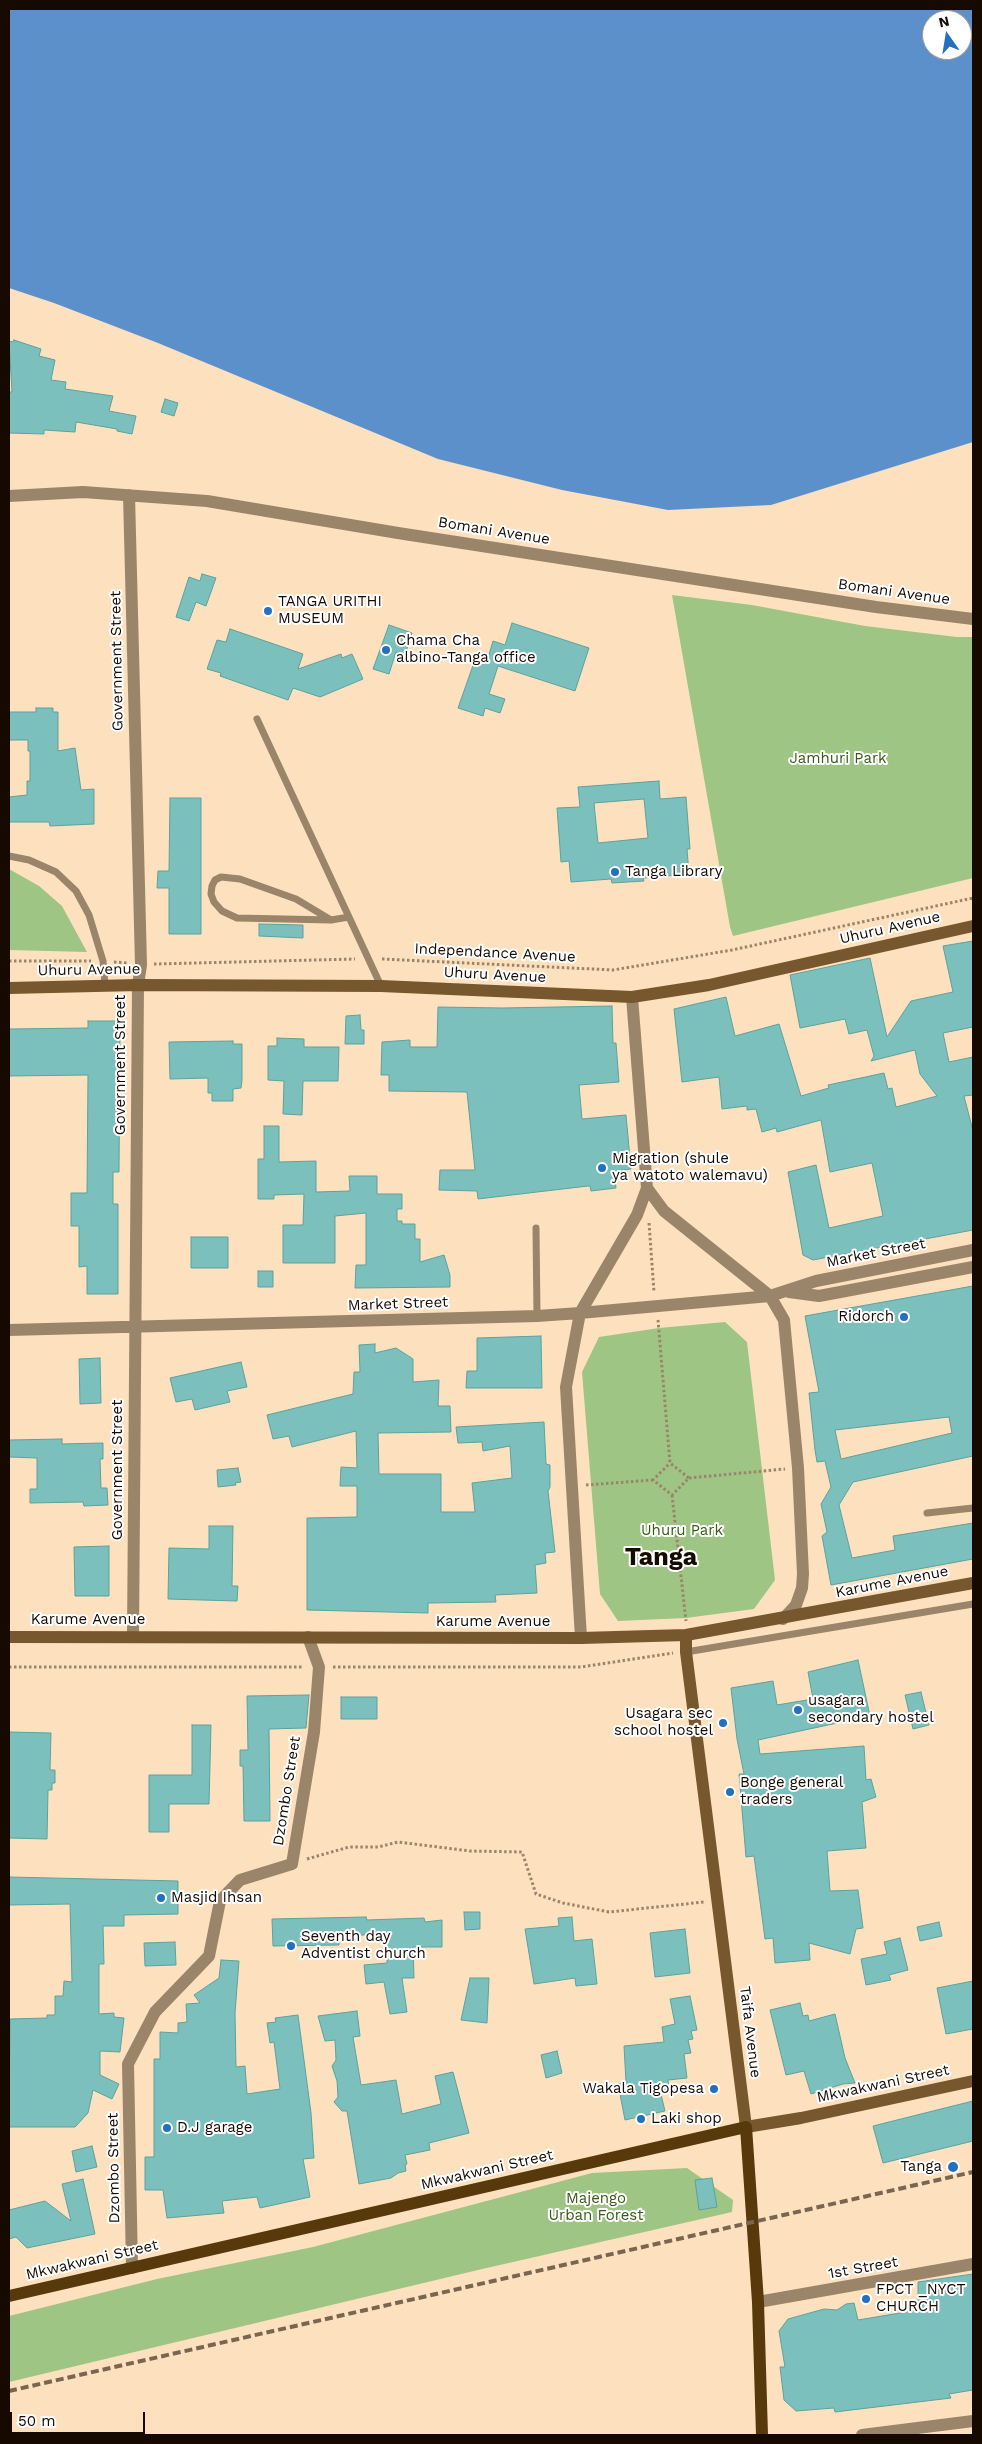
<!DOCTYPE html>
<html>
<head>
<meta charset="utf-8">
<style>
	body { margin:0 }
	#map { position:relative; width:982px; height:2444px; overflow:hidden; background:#fde1be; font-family:"Work Sans",sans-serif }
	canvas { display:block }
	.frame { position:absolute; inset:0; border:10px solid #160a00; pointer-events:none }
	.north { position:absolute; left:922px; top:10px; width:50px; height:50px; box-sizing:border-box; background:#fff; border:1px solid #a29d99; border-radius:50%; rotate:347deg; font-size:14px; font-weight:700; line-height:20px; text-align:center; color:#160a00 }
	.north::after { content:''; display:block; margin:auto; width:18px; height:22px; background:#2270bf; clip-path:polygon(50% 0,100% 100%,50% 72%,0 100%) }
	.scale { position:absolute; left:10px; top:2412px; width:135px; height:22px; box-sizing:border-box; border:2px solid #160a00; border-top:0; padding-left:6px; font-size:15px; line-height:18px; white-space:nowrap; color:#160a00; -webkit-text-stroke:4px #fff; paint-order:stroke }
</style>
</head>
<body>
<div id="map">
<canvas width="982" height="2444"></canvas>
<div class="frame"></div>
<div class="north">N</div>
<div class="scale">50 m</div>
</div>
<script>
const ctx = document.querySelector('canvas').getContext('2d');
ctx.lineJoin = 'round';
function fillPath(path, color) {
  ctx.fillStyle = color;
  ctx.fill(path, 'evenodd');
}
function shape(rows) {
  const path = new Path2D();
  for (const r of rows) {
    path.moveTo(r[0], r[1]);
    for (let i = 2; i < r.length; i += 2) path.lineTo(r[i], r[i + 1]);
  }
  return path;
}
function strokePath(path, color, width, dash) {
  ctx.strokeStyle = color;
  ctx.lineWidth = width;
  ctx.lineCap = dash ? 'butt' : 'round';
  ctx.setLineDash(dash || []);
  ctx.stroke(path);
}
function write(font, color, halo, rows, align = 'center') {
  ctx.font = font + ' "Work Sans",sans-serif';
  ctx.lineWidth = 4;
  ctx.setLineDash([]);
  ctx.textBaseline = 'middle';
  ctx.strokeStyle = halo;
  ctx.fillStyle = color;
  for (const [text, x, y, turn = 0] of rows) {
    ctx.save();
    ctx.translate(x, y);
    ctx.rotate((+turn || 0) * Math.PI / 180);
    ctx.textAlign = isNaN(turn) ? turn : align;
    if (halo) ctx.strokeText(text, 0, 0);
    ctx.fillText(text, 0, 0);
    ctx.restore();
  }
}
const green = shape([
	[672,595,752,605,865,626,957,637,973,637,973,878,733,936,730,927],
	[9,869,39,886,62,906,87,952,9,950],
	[725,1322,747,1342,775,1580,754,1609,686,1618,618,1621,600,1594,582,1372,599,1337,659,1328],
	[687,2168,733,2200,732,2212,478,2270,9,2382,9,2316,157,2279,313,2247,592,2173]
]);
const water = shape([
	[9,9,973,9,973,442,771,505,668,510,562,490,438,459,158,343,54,303,9,288],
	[932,20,962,20,962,50,932,50]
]);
const building = shape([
	[14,340,41,349,39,356,55,360,51,380,66,382,65,389,113,396,109,411,136,416,132,434,117,431,117,429,76,422,75,432,44,430,44,434,9,433,9,392,12,392,9,341,13,342,14,340],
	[165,399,178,403,174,416,161,412,165,399],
	[202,574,216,578,206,606,196,602,189,621,176,617,189,577,200,581,202,574],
	[512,623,589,648,575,691,498,666,489,694,505,699,500,713,485,708,483,716,458,708,477,654,488,658,493,641,505,645,512,623],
	[389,625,412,633,405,655,396,652,389,674,373,669,389,625],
	[230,629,303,654,298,669,341,654,342,658,352,654,363,679,320,697,293,688,288,700,220,676,221,673,207,669,217,640,226,642,230,629],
	[36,708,53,708,53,712,58,712,58,751,75,748,81,790,94,789,94,824,50,826,49,822,9,822,9,797,27,795,27,781,30,781,30,751,28,751,28,740,9,740,9,712,36,712,36,708],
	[659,781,660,799,686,797,690,849,687,849,689,874,643,878,644,881,612,883,611,879,571,882,569,861,561,862,557,808,580,807,578,787,659,781],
	[644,799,648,838,598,843,594,803,644,799],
	[170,798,201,798,201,934,169,934,169,888,157,888,158,871,169,871,170,798],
	[259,924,303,925,303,938,259,936,259,924],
	[973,941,973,1027,943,1033,949,1062,973,1057,973,1095,964,1096,973,1131,973,1230,813,1260,803,1255,788,1172,816,1165,829,1228,883,1216,872,1163,830,1172,821,1120,777,1132,776,1128,762,1132,756,1109,747,1110,747,1106,722,1109,719,1077,682,1082,674,1009,726,997,735,1036,779,1024,801,1096,829,1088,828,1085,884,1073,888,1089,892,1088,896,1107,937,1096,920,1074,915,1050,871,1061,874,1056,867,1030,849,1034,845,1019,800,1028,790,975,870,958,887,1037,911,1001,953,992,943,946,973,941],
	[612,1006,613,1043,616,1043,619,1082,579,1085,582,1119,626,1115,631,1169,614,1171,616,1188,591,1191,590,1186,588,1186,478,1199,477,1191,439,1190,440,1170,475,1170,467,1092,389,1091,389,1075,381,1075,382,1042,410,1040,410,1047,437,1047,438,1007,502,1008,612,1006],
	[360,1015,361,1030,364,1030,364,1044,345,1044,346,1016,360,1015],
	[88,1021,120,1021,119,1172,113,1172,113,1204,118,1204,118,1294,87,1294,87,1266,79,1267,79,1226,71,1226,71,1193,87,1193,88,1075,9,1076,9,1029,88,1028,88,1021],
	[277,1038,304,1039,304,1047,339,1047,338,1081,303,1081,302,1115,283,1114,284,1081,268,1080,268,1046,277,1046,277,1038],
	[233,1041,233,1044,242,1044,242,1080,241,1088,233,1089,233,1101,212,1101,212,1093,208,1093,208,1078,170,1079,169,1042,233,1041],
	[264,1126,279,1126,279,1162,316,1161,316,1192,350,1191,349,1176,377,1176,377,1194,402,1194,402,1209,397,1209,397,1221,402,1221,402,1224,415,1224,415,1239,420,1239,420,1262,444,1255,450,1275,450,1287,355,1288,356,1265,366,1265,366,1213,335,1216,335,1263,283,1263,283,1225,303,1225,304,1194,274,1195,274,1199,258,1199,258,1159,264,1159,264,1126],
	[191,1237,228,1237,228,1268,191,1268,191,1237],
	[258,1271,273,1271,273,1287,258,1287,258,1271],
	[973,1286,973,1456,853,1482,839,1505,852,1558,895,1550,893,1536,973,1523,973,1559,831,1585,822,1536,827,1532,821,1504,831,1487,825,1461,817,1462,815,1450,809,1393,819,1392,805,1316,973,1286],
	[949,1417,952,1433,841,1459,835,1430,949,1417],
	[541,1336,542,1388,466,1388,467,1371,477,1371,477,1338,541,1336],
	[375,1344,375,1353,396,1348,410,1357,413,1359,413,1382,439,1380,438,1406,450,1406,451,1432,378,1433,379,1474,441,1474,441,1512,475,1512,472,1483,512,1478,510,1446,483,1451,482,1442,458,1443,456,1427,544,1422,546,1464,550,1465,550,1487,548,1491,555,1552,545,1553,546,1563,535,1565,537,1593,495,1595,496,1602,428,1603,428,1613,307,1610,307,1518,357,1517,357,1486,340,1486,341,1467,357,1468,356,1431,292,1447,289,1436,273,1439,267,1415,353,1394,354,1372,360,1372,359,1345,375,1344],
	[100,1358,101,1403,80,1404,79,1359,100,1358],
	[241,1362,247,1387,227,1391,230,1402,195,1410,192,1399,176,1402,170,1378,241,1362],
	[62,1439,62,1444,103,1443,103,1459,100,1459,101,1488,107,1488,108,1505,84,1506,83,1502,30,1503,30,1489,37,1489,37,1458,9,1457,9,1440,62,1439],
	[238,1468,241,1482,235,1483,236,1485,218,1487,217,1470,238,1468],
	[209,1526,233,1526,232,1586,238,1586,237,1601,168,1599,169,1548,209,1549,209,1526],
	[109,1546,109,1596,75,1596,74,1547,109,1546],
	[858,1660,870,1716,758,1740,760,1754,864,1746,866,1780,871,1779,876,1797,862,1802,866,1848,827,1851,830,1891,858,1890,863,1928,856,1929,850,1954,809,1943,810,1960,775,1963,773,1938,765,1939,754,1856,746,1857,739,1774,744,1774,737,1739,731,1688,773,1681,777,1705,813,1699,808,1672,858,1660],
	[921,1692,929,1725,913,1729,905,1695,921,1692],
	[309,1695,306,1728,269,1729,270,1821,244,1821,243,1766,240,1766,240,1750,248,1750,247,1696,309,1695],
	[341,1697,377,1697,377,1719,341,1719,341,1697],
	[192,1725,211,1725,209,1804,169,1804,169,1832,149,1832,149,1775,192,1775,192,1725],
	[9,1732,51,1733,50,1770,55,1770,55,1783,52,1783,52,1790,48,1790,47,1839,9,1838,9,1732],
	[9,1877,178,1881,178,1914,124,1915,124,1926,103,1926,104,1964,99,1964,99,2014,114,2013,114,2017,124,2018,120,2052,100,2051,100,2075,119,2084,112,2099,93,2090,88,2113,75,2127,9,2127,10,2019,47,2018,47,2015,55,2015,55,1996,63,1996,64,1981,72,1982,70,1904,9,1905,9,1877],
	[464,1912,480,1912,480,1929,465,1930,464,1912],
	[366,1917,367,1920,424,1918,425,1922,442,1920,442,1947,413,1947,414,1978,402,1978,407,2012,390,2014,384,1982,366,1984,364,1965,387,1963,387,1934,339,1936,339,1945,273,1946,272,1919,366,1917],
	[572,1917,574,1941,592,1939,597,1984,576,1986,575,1978,534,1984,525,1929,559,1926,558,1918,572,1917],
	[939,1922,942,1936,920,1941,917,1927,939,1922],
	[685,1929,690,1973,655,1977,650,1933,685,1929],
	[900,1938,908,1970,889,1975,891,1980,866,1985,861,1959,887,1954,884,1942,900,1938],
	[175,1942,176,1965,145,1966,144,1943,175,1942],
	[221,1960,239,1961,235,2013,236,2067,245,2066,247,2094,280,2089,274,2042,270,2043,267,2023,276,2022,275,2018,298,2015,311,2113,314,2158,303,2159,310,2197,260,2208,257,2197,222,2201,224,2213,167,2218,163,2190,145,2190,145,2157,154,2157,154,2059,160,2059,160,2032,178,2033,178,2023,187,2022,186,2004,200,2003,194,1995,219,1978,221,1960],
	[470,1978,489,1978,487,2023,461,2020,470,1978],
	[973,1981,973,2029,946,2034,937,1988,973,1981],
	[690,1996,697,2030,691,2031,693,2039,688,2040,691,2053,684,2054,687,2078,668,2080,669,2089,660,2090,665,2111,625,2120,618,2084,626,2082,624,2046,664,2042,662,2027,675,2024,670,1999,690,1996],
	[800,2003,803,2016,808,2015,809,2021,835,2014,845,2058,855,2083,843,2084,811,2094,804,2071,786,2075,770,2010,800,2003],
	[357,2011,360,2036,353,2037,361,2085,396,2080,402,2114,441,2104,435,2076,453,2072,469,2133,429,2143,430,2150,405,2155,407,2164,405,2165,406,2171,398,2173,391,2178,359,2184,347,2111,342,2111,334,2102,338,2097,337,2081,332,2066,336,2060,335,2040,325,2041,318,2016,357,2011],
	[557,2051,562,2073,546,2078,541,2055,557,2051],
	[973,2101,973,2141,883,2163,873,2126,973,2101],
	[92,2146,97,2167,76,2172,72,2151,92,2146],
	[712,2178,717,2207,699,2210,695,2180,712,2178],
	[83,2179,95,2234,27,2248,16,2237,9,2239,9,2210,45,2201,71,2221,62,2184,83,2179],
	[973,2274,973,2390,949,2394,951,2398,835,2412,834,2408,796,2411,784,2400,780,2367,785,2367,779,2331,788,2319,824,2309,837,2310,846,2304,854,2303,858,2320,918,2310,918,2282,973,2274]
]);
const path = shape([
	[382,959,613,970,732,950,973,898],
	[9,961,91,961],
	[114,962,128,963],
	[154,964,355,959],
	[649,1223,654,1292],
	[658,1320,670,1463,689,1478,672,1495,653,1480,670,1463],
	[689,1478,785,1469],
	[586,1485,653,1480],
	[672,1495,686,1621],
	[9,1667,304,1667],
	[333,1667,581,1667,673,1653],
	[307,1859,349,1847,378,1847,398,1842,470,1851,522,1852,536,1894,563,1903,609,1912,704,1902]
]);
const lane = shape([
	[257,719,381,986],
	[9,856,29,860,56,872,76,891,89,915,103,961,105,985],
	[331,920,296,899,240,879,221,877,215,880,212,886,211,894,214,902,222,911,237,918,331,920,349,917],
	[536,1228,537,1316],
	[927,1513,973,1508],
	[686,1652,973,1604]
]);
const street = shape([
	[129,495,141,965,138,985,133,1636],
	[9,496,83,492,207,501,398,533,876,607,973,619],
	[647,1188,664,1211,770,1296,784,1320,798,1468,803,1574,802,1588,796,1605,783,1619],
	[789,1292,819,1296,973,1267],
	[9,1330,537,1316,580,1313,770,1296,816,1281,973,1250],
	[581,1638,566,1387,580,1313,637,1215,647,1188,632,997],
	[132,2268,128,2064,155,2012,209,1956,220,1901,240,1880,292,1864,314,1732,319,1667,308,1637],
	[758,2302,973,2264],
	[862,2435,973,2421]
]);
const secondary = shape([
	[9,988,138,985,381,986,632,997,709,985,973,926],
	[686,1635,686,1652,746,2127,801,2118,973,2081],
	[9,1637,581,1638,686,1635,973,1583]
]);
const primary = shape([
	[9,2296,746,2127,758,2302,762,2435]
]);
const rail = shape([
	[9,2391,973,2172]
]);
const markers = [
	[268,611,5,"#2270bf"],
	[386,650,5,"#2270bf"],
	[615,872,5,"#2270bf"],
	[602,1168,5,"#2270bf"],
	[904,1317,5,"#2270bf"],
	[798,1710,5,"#2270bf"],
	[723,1723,5,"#2270bf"],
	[730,1792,5,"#2270bf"],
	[161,1898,5,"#2270bf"],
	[291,1946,5,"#2270bf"],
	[714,2089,5,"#2270bf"],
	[641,2119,5,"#2270bf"],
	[167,2128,5,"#2270bf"],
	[953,2167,6,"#2270bf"],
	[866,2299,5,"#2270bf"]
];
const streetNames = [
	["Bomani Avenue",494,531,9],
	["Bomani Avenue",894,592,8],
	["Government Street",117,661,-91],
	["Uhuru Avenue",890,928,-13],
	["Independance Avenue",495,953,3],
	["Uhuru Avenue",89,970,-1],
	["Uhuru Avenue",495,975,3],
	["Government Street",121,1065,-90],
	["Market Street",876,1253,-11],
	["Market Street",398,1304,-2],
	["Government Street",118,1470,-90],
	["Karume Avenue",892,1582,-11],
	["Karume Avenue",88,1620],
	["Karume Avenue",493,1622],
	["Dzombo Street",287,1791,-81],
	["Taifa Avenue",750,2032,83],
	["Mkwakwani Street",883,2084,-12],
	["Dzombo Street",114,2168,-91],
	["Mkwakwani Street",487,2170,-13],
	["Mkwakwani Street",92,2260,-13],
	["1st Street",863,2268,-10]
];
const poiNames = [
	["TANGA URITHI",278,602],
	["MUSEUM",278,619],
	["Chama Cha",396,641],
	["albino-Tanga office",396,658],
	["Tanga Library",625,872],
	["Migration (shule",612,1159],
	["ya watoto walemavu)",612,1176],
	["Ridorch",894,1317,"right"],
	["usagara",808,1701],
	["secondary hostel",808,1718],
	["Usagara sec",713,1714,"right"],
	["school hostel",713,1731,"right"],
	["Bonge general",740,1783],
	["traders",740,1800],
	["Masjid Ihsan",171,1898],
	["Seventh day",301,1937],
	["Adventist church",301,1954],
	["Wakala Tigopesa",704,2089,"right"],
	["Laki shop",651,2119],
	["D.J garage",177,2128],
	["Tanga",942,2167,"right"],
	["FPCT _NYCT",876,2290],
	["CHURCH",876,2307]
];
const parkNames = [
	["Jamhuri Park",838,759],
	["Uhuru Park",682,1531],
	["Majengo",596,2199],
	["Urban Forest",596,2216]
];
const townNames = [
	["Tanga",661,1558]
];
fillPath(green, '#9fc585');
fillPath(water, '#5c90cb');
fillPath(building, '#7bc0bd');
strokePath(building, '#5ca19e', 1);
strokePath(path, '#9a856c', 3, [2.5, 2.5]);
strokePath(lane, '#9b856a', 7);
strokePath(street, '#9b856a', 12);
strokePath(secondary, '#77572d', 12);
strokePath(primary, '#57390c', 12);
strokePath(rail, '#796651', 4, [8, 4]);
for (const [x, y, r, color] of markers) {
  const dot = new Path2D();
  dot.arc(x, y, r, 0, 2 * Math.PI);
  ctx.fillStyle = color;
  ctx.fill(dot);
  strokePath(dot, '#fff', 2);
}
write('15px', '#160a00', '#fff', streetNames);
write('15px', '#160a00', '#fff', poiNames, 'left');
write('15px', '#375b13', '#fff', parkNames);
write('bold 25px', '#160a00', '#fff', townNames);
</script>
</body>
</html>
